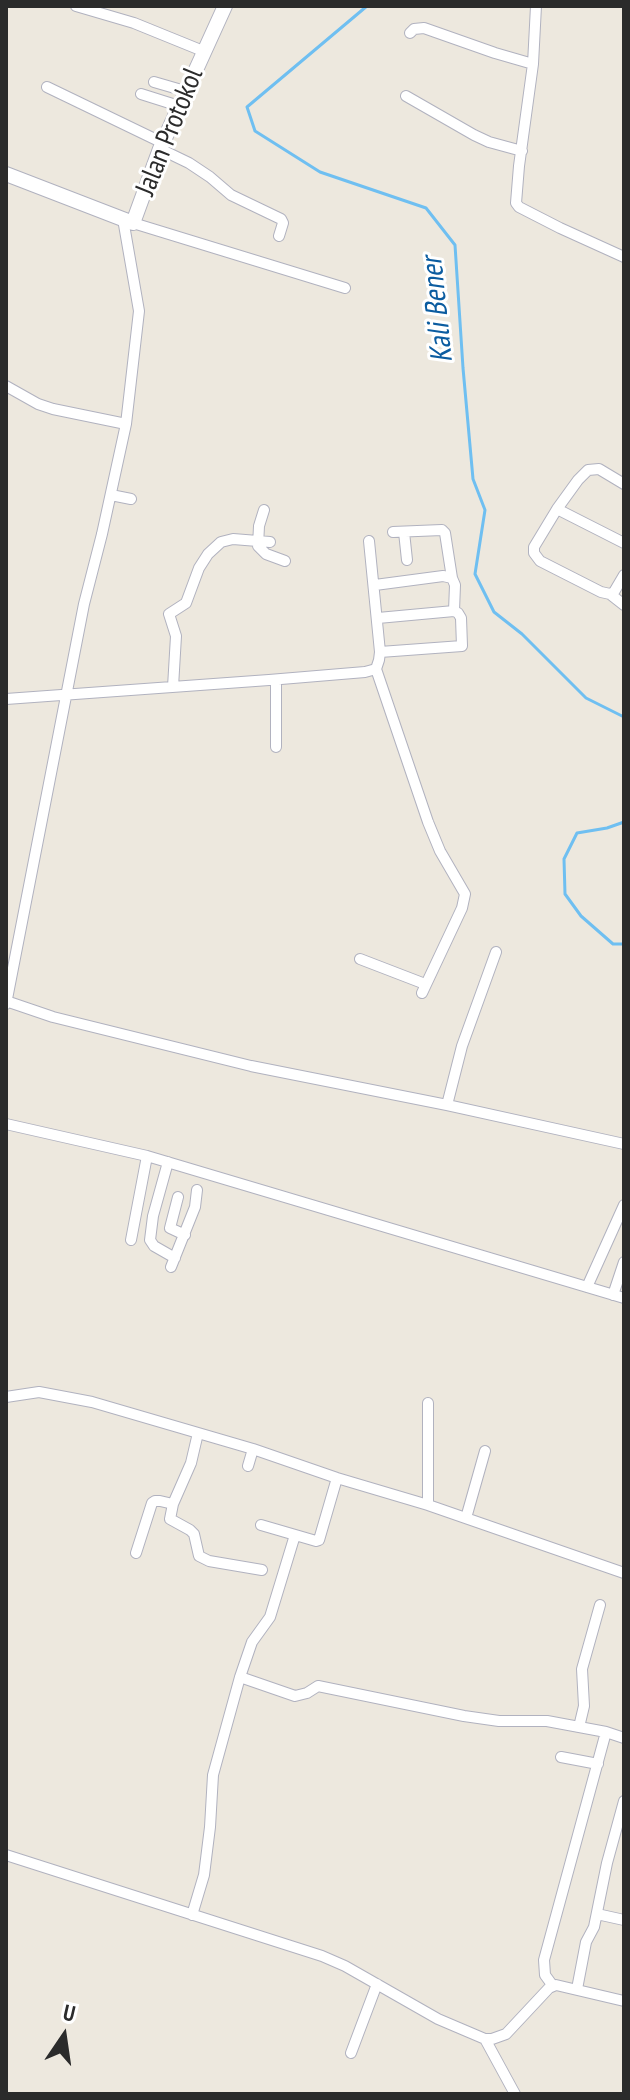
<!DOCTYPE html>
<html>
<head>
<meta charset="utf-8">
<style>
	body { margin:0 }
	#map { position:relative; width:630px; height:2100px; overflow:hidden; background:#ede8de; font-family:"PT Sans Narrow",sans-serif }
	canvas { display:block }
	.frame { position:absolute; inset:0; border:8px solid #2b2b2b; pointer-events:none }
	.north { position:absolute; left:24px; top:1996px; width:80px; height:80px; -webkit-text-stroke:6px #fff; paint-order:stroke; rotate:13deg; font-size:22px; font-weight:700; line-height:32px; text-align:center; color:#2b2b2b }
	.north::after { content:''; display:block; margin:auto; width:28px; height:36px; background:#2b2b2b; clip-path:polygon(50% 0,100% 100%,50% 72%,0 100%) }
</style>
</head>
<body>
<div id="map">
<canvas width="630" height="2100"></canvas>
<div class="frame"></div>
<div class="north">U</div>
</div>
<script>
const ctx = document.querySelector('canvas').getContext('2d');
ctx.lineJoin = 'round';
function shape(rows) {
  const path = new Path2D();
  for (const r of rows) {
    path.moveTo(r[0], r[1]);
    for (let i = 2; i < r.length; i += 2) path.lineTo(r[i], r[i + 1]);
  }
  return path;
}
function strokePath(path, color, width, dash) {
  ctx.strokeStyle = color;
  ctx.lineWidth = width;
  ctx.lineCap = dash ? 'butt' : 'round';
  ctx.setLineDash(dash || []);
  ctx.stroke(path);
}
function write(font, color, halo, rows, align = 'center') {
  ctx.font = font + ' "PT Sans Narrow",sans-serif';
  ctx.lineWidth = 6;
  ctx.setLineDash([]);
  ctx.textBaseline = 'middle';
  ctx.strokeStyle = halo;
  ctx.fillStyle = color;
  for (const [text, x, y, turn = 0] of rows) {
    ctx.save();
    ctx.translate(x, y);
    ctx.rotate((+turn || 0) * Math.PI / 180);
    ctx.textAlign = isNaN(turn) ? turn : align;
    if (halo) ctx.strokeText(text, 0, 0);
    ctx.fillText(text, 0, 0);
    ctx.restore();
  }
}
const stream = shape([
	[367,6,247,107,255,131,320,172,426,208,455,245,463,368,473,479,485,510,475,574,494,612,522,634,586,698,624,717],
	[624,822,607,828,577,833,564,859,565,894,581,916,613,944,624,944]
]);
const street = shape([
	[76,6,134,23,203,51],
	[536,6,533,64,519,166,516,203,519,207,560,228,624,257],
	[410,33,414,29,424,28,495,53,533,64],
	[154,82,185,91],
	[47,87,163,143],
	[141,94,179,106],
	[406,96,474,135,489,142,522,151],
	[160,149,189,163,210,177,231,195,281,219,283,223,279,236],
	[133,223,345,288],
	[6,386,38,404,53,409,126,424],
	[624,484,599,469,588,470,578,480,557,509,534,547,534,553,540,561,601,592,610,594,614,592,624,575],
	[111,495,131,499],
	[557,509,624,543],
	[264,510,259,526,258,546,266,554,285,561],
	[393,532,442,530,445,533,452,578],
	[404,532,407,560],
	[369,541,380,652,379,660,376,669,428,822,440,851,465,894,462,908,422,993],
	[375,585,443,576,452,578,455,585,454,611,378,618],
	[610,594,624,605],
	[380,652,462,646,461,618,458,613,454,611],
	[276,680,276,747],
	[173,687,176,636,169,614,186,603,199,568,208,554,221,542,233,539,270,542],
	[6,699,269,680,365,672,376,669],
	[360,959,425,984],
	[6,1001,53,1017,251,1066,447,1105,624,1144],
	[6,1004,84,604,102,534,126,424,139,311,123,219],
	[447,1105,462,1046,496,952],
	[6,1124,147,1156,624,1298],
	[168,1162,153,1216,150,1240,154,1246,175,1258],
	[178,1197,170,1228,185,1235],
	[131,1240,147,1156],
	[171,1267,195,1207,197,1190],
	[587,1287,624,1205],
	[613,1295,624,1262],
	[6,1397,39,1392,92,1402,253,1449,337,1478,428,1505,624,1573],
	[428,1403,428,1505],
	[248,1466,253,1449],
	[173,1504,170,1519,190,1530,194,1534,199,1556,209,1561,262,1570],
	[466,1518,485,1451],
	[261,1525,316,1541,319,1540,337,1478],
	[136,1553,152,1503,155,1501,160,1501,173,1504,191,1463,198,1433],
	[240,1677,295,1696,307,1693,318,1686,464,1716,499,1721,547,1721,606,1732,624,1738],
	[579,1727,584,1706,582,1669,600,1605],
	[561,1757,598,1764],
	[6,1855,322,1956,345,1966,438,2019,485,2039,492,2039,506,2034,549,1988,556,1985,624,2001],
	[597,1914,624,1920],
	[192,1915,204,1875,210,1827,213,1775,240,1677,252,1642,270,1617,295,1535],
	[553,1986,545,1975,544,1960,606,1732],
	[577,1989,586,1942,594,1927,607,1863,624,1801],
	[485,2039,515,2094],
	[351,2053,377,1984]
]);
const secondary = shape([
	[6,174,133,223,160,149,225,6]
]);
const streetNames = [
	["Jalan Protokol",170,132,-68]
];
const waterNames = [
	["Kali Bener",438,310,-96]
];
strokePath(stream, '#6fbff1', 3);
strokePath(street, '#b1b2bf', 12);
strokePath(secondary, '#b1b2bf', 16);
strokePath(street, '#fff', 10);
strokePath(secondary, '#fff', 14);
write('28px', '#2b2b2b', '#fff', streetNames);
write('italic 30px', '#0b5ca0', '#fff', waterNames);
</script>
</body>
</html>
